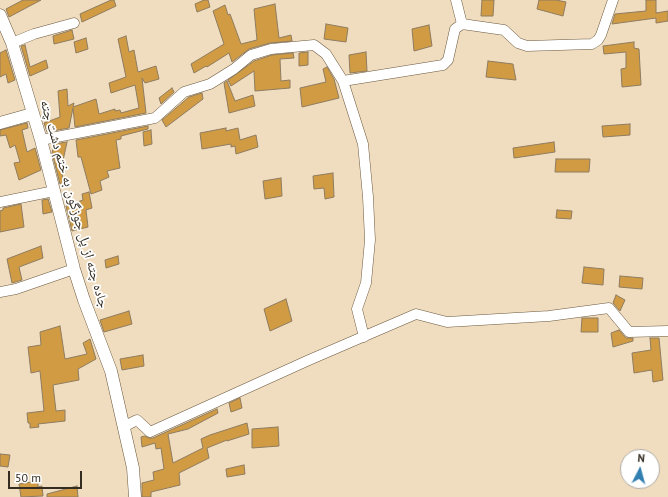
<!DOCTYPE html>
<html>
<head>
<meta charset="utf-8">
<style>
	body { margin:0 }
	#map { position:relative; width:668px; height:497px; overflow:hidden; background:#f0dcbe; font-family:"PT Sans",sans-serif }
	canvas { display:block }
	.north { position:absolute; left:620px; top:449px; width:40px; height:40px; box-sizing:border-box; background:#fff; border:1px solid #aeaba6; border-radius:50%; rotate:6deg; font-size:11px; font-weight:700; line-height:16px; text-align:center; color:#342c20 }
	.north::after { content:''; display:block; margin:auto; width:14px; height:18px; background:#327fb2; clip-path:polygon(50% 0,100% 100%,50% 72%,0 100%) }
	.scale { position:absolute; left:8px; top:471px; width:74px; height:18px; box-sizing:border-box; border:2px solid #342c20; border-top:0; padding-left:5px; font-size:12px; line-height:14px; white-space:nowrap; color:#342c20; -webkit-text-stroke:3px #fff; paint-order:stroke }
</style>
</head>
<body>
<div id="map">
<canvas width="668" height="497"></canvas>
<div class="north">N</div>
<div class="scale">50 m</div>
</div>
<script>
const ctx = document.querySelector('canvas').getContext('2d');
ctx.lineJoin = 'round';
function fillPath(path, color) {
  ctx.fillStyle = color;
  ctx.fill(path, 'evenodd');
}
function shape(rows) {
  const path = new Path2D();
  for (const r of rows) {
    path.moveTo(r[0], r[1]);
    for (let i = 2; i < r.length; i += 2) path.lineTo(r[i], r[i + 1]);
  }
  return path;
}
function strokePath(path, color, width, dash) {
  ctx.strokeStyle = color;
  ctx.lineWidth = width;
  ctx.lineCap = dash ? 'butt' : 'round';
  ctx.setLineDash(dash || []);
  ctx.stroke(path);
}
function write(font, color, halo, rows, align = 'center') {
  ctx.font = font + ' "PT Sans","Noto Naskh Arabic",sans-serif';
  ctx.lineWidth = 3.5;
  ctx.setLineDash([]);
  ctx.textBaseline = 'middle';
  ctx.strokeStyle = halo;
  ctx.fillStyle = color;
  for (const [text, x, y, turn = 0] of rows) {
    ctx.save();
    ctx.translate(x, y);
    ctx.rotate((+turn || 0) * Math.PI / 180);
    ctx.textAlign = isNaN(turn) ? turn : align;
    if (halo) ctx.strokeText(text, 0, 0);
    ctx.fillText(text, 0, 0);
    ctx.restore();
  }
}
const building = shape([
	[23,0,41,0,9,17,6,9,23,0],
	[111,0,114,0,116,6,82,22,80,14,111,0],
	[204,0,208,0,210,7,197,12,195,4,204,0],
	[482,0,494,0,493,16,481,16,482,0],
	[539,0,556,0,566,2,563,16,537,9,539,0],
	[646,0,656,0,656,13,668,11,668,21,656,23,656,18,612,24,615,14,646,11,646,0],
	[275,4,279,38,291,35,292,41,270,43,249,49,232,62,229,53,207,67,206,66,194,73,191,64,224,44,213,11,225,5,228,15,230,14,241,44,257,40,254,9,275,4],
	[326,24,348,28,346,42,324,39,326,24],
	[429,25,432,46,414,51,412,29,429,25],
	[72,30,74,39,54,44,53,36,72,30],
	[126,36,129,52,134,50,138,72,156,66,159,79,145,83,142,78,146,113,75,127,73,108,69,128,47,132,44,123,60,117,58,91,67,89,68,106,74,103,73,107,96,99,99,114,115,109,115,111,120,110,121,113,139,108,135,85,111,93,109,83,126,77,118,39,126,36],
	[86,38,88,49,76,53,74,42,86,38],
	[634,42,634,48,639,49,641,85,622,87,621,69,626,68,626,52,604,54,603,46,634,42],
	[25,45,30,67,46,60,48,68,30,76,21,46,25,45],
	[6,50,15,80,8,83,6,74,0,77,0,53,6,50],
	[308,52,308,65,299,66,299,53,308,52],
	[366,52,367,71,350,73,349,55,366,52],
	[293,53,294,58,280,59,281,81,290,80,290,88,255,91,254,71,231,86,228,80,254,61,272,55,293,53],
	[488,61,513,64,516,80,486,77,488,61],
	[327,67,334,79,339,98,302,107,300,88,326,82,323,69,327,67],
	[227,81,235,101,253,95,255,106,229,113,224,83,227,81],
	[172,88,174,92,161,104,159,98,172,88],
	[202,93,203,99,166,127,162,120,189,97,202,93],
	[27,123,28,128,22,130,27,152,35,148,41,170,19,180,14,163,20,162,15,145,10,148,6,135,0,136,0,130,27,123],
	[630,124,630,135,603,137,602,126,630,124],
	[148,126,148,129,121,136,121,139,116,140,120,168,107,171,109,177,100,181,102,190,91,194,81,157,78,157,76,140,148,126],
	[226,128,226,131,238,128,240,140,256,135,258,147,236,154,235,146,231,147,231,144,202,149,200,133,226,128],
	[151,130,152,144,144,146,143,132,151,130],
	[67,142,61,170,64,182,60,184,52,153,54,144,67,142],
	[554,142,555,152,514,158,513,148,554,142],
	[556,159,590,159,589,172,555,172,556,159],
	[333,173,334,197,325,199,324,188,314,189,313,176,333,173],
	[281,178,282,196,265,199,263,181,281,178],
	[89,192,92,208,86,210,88,227,72,231,66,206,83,200,82,194,89,192],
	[48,199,52,212,43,214,42,200,48,199],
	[21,204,24,227,0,232,0,211,3,210,3,208,21,204],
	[557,210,572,211,571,219,556,218,557,210],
	[41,246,43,258,19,267,22,280,12,283,7,259,41,246],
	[118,256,119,264,106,268,105,260,118,256],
	[584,267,604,269,603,285,582,283,584,267],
	[620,276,643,278,642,289,619,287,620,276],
	[616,295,625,300,620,311,613,303,616,295],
	[286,299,292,321,270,331,264,309,286,299],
	[129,311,132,324,104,332,100,320,129,311],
	[582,318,598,318,598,332,581,332,582,318],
	[60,326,65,359,87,354,83,343,90,339,96,359,78,369,79,380,53,385,56,411,65,410,65,421,38,424,39,427,30,428,30,423,28,423,27,413,44,411,40,371,31,373,28,347,41,345,40,332,60,326],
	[619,330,626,338,633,338,633,341,613,347,611,333,619,330],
	[650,338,659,338,663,380,653,382,652,370,634,373,632,353,651,350,650,338],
	[143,355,144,366,122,370,120,359,143,355],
	[240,398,242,408,231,412,229,403,240,398],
	[217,409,218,413,188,429,168,434,173,463,203,448,201,439,210,435,247,423,249,434,227,441,227,440,207,448,209,458,179,473,180,485,151,492,151,497,142,497,142,483,154,480,153,472,164,469,161,448,156,449,155,443,142,447,141,437,145,436,149,438,153,438,217,409],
	[278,427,279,446,252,448,252,429,278,427],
	[0,454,10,455,8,467,0,466,0,454],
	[244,465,245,474,227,477,226,469,244,465],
	[38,481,38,487,42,486,43,496,21,497,19,484,38,481],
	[77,486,78,497,47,497,47,494,77,486]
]);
const minor = shape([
	[456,0,462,24],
	[12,43,34,34,74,23],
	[343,81,443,65,448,60,455,29,462,24,504,30,518,43,527,46,592,44,598,40,601,35,613,0],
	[41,140,155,118,184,92,210,84,234,69,251,55,271,49,314,45,326,54,343,81,363,144,368,197,370,240,366,283,357,309,364,337],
	[0,202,54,191],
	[0,292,16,289,74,269],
	[123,427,137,420,150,432,309,360,416,314,447,322,549,316,609,308,629,332,668,331]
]);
const tertiary = shape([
	[0,15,12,43,41,140,74,269,84,300,111,371,133,468,135,497],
	[0,123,32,114]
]);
const streetNames = [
	["جاده چته از پل جوزگون به ختم دشت چته",74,204,74]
];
fillPath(building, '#d09b42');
strokePath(building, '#8e7c60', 1);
strokePath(minor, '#6b593f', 11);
strokePath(tertiary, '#6b593f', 13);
strokePath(minor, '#fff', 10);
strokePath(tertiary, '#fff', 12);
write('14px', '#342c20', '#fff', streetNames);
</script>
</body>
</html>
